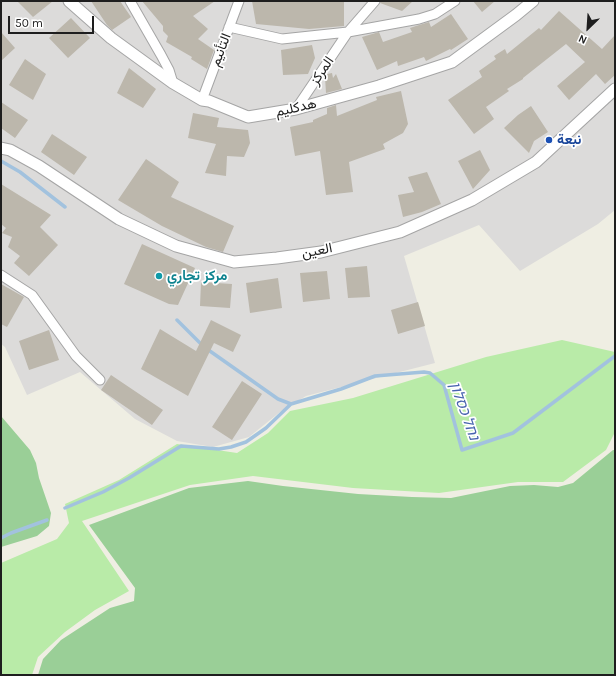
<!DOCTYPE html>
<html>
<head>
<meta charset="utf-8">
<style>
	body { margin:0 }
	#map { position:relative; width:616px; height:676px; overflow:hidden; background:#efeee3; font-family:Karla,sans-serif }
	canvas { display:block }
	.frame { position:absolute; inset:0; border:2px solid #1e1e1e; pointer-events:none }
	.north { position:absolute; left:568px; top:8px; width:40px; height:40px; -webkit-text-stroke:3px #fff; paint-order:stroke; rotate:205deg; font-size:11px; font-weight:700; line-height:16px; text-align:center; color:#1e1e1e }
	.north::after { content:''; display:block; margin:auto; width:14px; height:18px; background:#1e1e1e; clip-path:polygon(50% 0,100% 100%,50% 72%,0 100%) }
	.scale { position:absolute; left:8px; top:16px; width:86px; height:18px; box-sizing:border-box; border:2px solid #1e1e1e; border-top:0; padding-left:5px; font-size:12px; line-height:14px; white-space:nowrap; color:#1e1e1e; -webkit-text-stroke:3px #fff; paint-order:stroke }
</style>
</head>
<body>
<div id="map">
<canvas width="616" height="676"></canvas>
<div class="frame"></div>
<div class="north">N</div>
<div class="scale">50 m</div>
</div>
<script>
const ctx = document.querySelector('canvas').getContext('2d');
ctx.lineJoin = 'round';
function fillPath(path, color) {
  ctx.fillStyle = color;
  ctx.fill(path, 'evenodd');
}
function shape(rows) {
  const path = new Path2D();
  for (const r of rows) {
    path.moveTo(r[0], r[1]);
    for (let i = 2; i < r.length; i += 2) path.lineTo(r[i], r[i + 1]);
  }
  return path;
}
function strokePath(path, color, width, dash) {
  ctx.strokeStyle = color;
  ctx.lineWidth = width;
  ctx.lineCap = dash ? 'butt' : 'round';
  ctx.setLineDash(dash || []);
  ctx.stroke(path);
}
function write(font, color, halo, rows, align = 'center') {
  ctx.font = font + ' Karla,Vazirmatn,"Noto Sans Hebrew",sans-serif';
  ctx.lineWidth = 3.5;
  ctx.setLineDash([]);
  ctx.textBaseline = 'middle';
  ctx.strokeStyle = halo;
  ctx.fillStyle = color;
  for (const [text, x, y, turn = 0] of rows) {
    ctx.save();
    ctx.translate(x, y);
    ctx.rotate((+turn || 0) * Math.PI / 180);
    ctx.textAlign = isNaN(turn) ? turn : align;
    if (halo) ctx.strokeText(text, 0, 0);
    ctx.fillText(text, 0, 0);
    ctx.restore();
  }
}
const residential = shape([
	[1,1,615,1,615,210,598,224,520,271,479,225,404,256,435,363,306,396,280,412,249,437,213,447,177,441,135,419,80,372,27,395,5,347,1,344]
]);
const grass = shape([
	[562,340,615,352,615,432,606,450,563,482,518,482,439,493,353,488,253,476,190,485,82,521,129,591,95,610,65,632,38,657,32,675,1,675,1,563,57,539,69,523,65,504,119,480,177,444,237,453,268,433,290,411,353,398,486,357]
]);
const forest = shape([
	[1,416,30,450,36,463,39,478,51,513,49,526,37,536,1,547],
	[613,450,615,450,615,675,38,675,43,659,61,640,110,608,134,601,135,588,89,525,189,488,248,481,283,486,358,494,412,497,451,498,510,486,534,485,558,487,573,483]
]);
const stream = shape([
	[1,161,20,172,65,207],
	[177,320,202,345],
	[207,349,278,399,291,404,341,389,375,376,424,372,430,373,444,385,462,450,513,433,615,356],
	[65,508,103,492,129,478,181,446,219,449,231,447,246,442,266,428,291,404],
	[1,538,11,533,47,520]
]);
const building = shape([
	[17,1,53,1,33,17],
	[91,1,120,1,131,17,112,30,107,25],
	[142,1,215,1,193,16,208,29,198,39,214,50,207,69,191,59,192,57,166,42,168,36,163,31,163,26],
	[252,1,344,1,344,26,309,29,256,24],
	[381,1,413,1,402,11,380,3],
	[473,1,495,1,482,12],
	[559,11,602,49,615,35,615,75,605,84,596,74,569,100,557,86,585,62,566,44,523,78,523,79,507,89,509,91,486,107,494,119,474,134,448,100,482,77,479,71,496,59,494,56,505,49,507,54,539,28,541,30],
	[451,14,468,39,451,50,450,49,426,61,424,57,398,66,397,61,377,70,362,37,379,32,383,42,412,32,410,28,416,26,429,22,431,27],
	[71,18,90,38,68,58,49,38],
	[1,32,15,48,1,61],
	[312,45,315,58,308,74,283,75,281,50],
	[25,59,46,74,33,100,9,85],
	[129,68,156,89,143,108,117,93],
	[332,73,333,78,336,74,342,89,326,93,325,77,327,74],
	[401,91,408,124,403,133,383,144,385,149,349,162,353,192,326,195,320,151,295,156,290,127,313,122,313,120,327,114,327,108,336,105,337,116,377,100,376,97],
	[1,102,28,120,15,138,1,128],
	[531,106,548,132,534,141,529,153,504,128,518,115],
	[193,113,219,118,217,127,248,130,250,143,244,157,227,156,226,176,205,173,216,144,188,138],
	[52,134,87,157,74,175,41,152],
	[480,150,490,170,473,189,458,161],
	[146,159,179,182,171,197,234,226,223,252,206,247,162,226,118,200],
	[427,172,441,204,422,212,403,217,398,195,414,192,408,177],
	[1,184,51,215,40,227,58,245,29,276,14,263,20,256,8,247,12,237,2,233,6,228,1,224],
	[142,244,195,268,178,305,169,304,124,284],
	[367,266,370,297,348,298,345,268],
	[327,271,330,299,303,302,300,273],
	[278,278,282,308,250,313,246,283],
	[201,282,232,284,230,308,200,306],
	[1,284,24,297,7,327,1,324],
	[418,302,425,326,398,334,391,310],
	[211,320,241,335,233,352,214,343,188,396,141,369,160,329,196,351],
	[49,330,59,360,29,370,19,341],
	[111,375,163,410,152,425,101,390],
	[242,381,262,394,232,440,212,427]
]);
const minor = shape([
	[130,1,161,55,169,70,173,83],
	[229,27,282,39,348,32,419,19,435,14,455,1],
	[202,100,239,1],
	[296,109,348,32,375,1],
	[1,275,32,295,76,356,100,380]
]);
const tertiary = shape([
	[69,1,111,38,173,83,202,100,209,101,248,117,296,109,379,86,452,62,516,15,533,1],
	[1,148,10,150,39,166,119,219,176,246,234,262,277,258,321,252,400,232,472,200,536,162,615,89]
]);
const markers = [
	[549,140,4,"#1a4fb4"],
	[159,276,4,"#0f9aa8"]
];
const streetNames = [
	["التأنيم",221,50,-69],
	["المركز",322,71,-56],
	["هدكليم",296,108,-13],
	["العين",317,251,-11]
];
const transitNames = [
	["نبعة",557,140]
];
const cultureNames = [
	["مركز تجاري",167,276]
];
const waterNames = [
	["נחל כסלון",464,411,70]
];
fillPath(residential, '#dcdbda');
fillPath(grass, '#b9eba8');
fillPath(forest, '#9acf97');
strokePath(stream, '#a2c2de', 3.5);
fillPath(building, '#bcb7ac');
strokePath(minor, '#a5a5a5', 11);
strokePath(tertiary, '#a5a5a5', 13);
strokePath(minor, '#fff', 9);
strokePath(tertiary, '#fff', 11);
for (const [x, y, r, color] of markers) {
  const dot = new Path2D();
  dot.arc(x, y, r, 0, 2 * Math.PI);
  ctx.fillStyle = color;
  ctx.fill(dot);
  strokePath(dot, '#fff', 1.5);
}
write('14px', '#1e1e1e', '#fff', streetNames);
write('bold 14px', '#164399', '#fff', transitNames, 'left');
write('bold 14px', '#0d838f', '#fff', cultureNames, 'left');
write('italic 15px', '#4863af', '#fff', waterNames);
</script>
</body>
</html>
